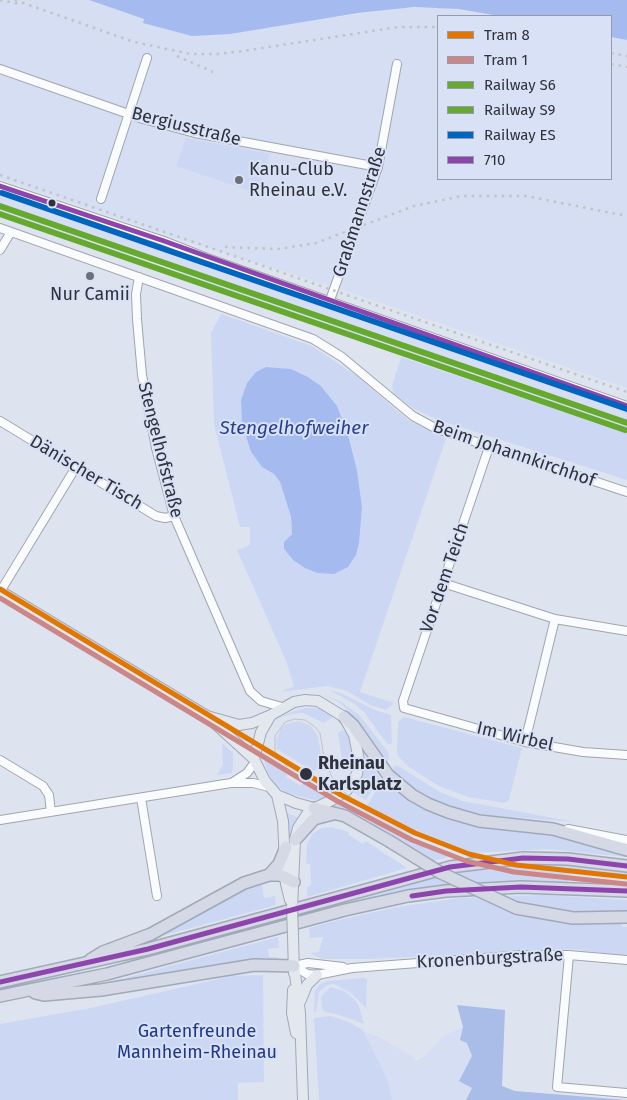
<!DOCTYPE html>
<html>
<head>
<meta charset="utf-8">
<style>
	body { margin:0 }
	#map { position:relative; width:627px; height:1100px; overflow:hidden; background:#dee4ef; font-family:"Fira Sans",sans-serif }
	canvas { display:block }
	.legend { position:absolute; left:437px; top:15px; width:175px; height:165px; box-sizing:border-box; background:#d8e1f5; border:1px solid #949baa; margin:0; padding:6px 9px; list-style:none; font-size:15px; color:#2f323a }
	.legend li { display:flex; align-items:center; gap:10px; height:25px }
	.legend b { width:25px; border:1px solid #949baa }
</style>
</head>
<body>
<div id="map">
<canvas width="627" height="1100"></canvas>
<ul class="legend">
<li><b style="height:6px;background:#e17600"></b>Tram 8</li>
<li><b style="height:6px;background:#cc8688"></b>Tram 1</li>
<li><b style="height:6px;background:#65aa2f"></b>Railway S6</li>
<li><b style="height:6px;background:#65aa2f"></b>Railway S9</li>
<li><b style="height:6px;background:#0065bd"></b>Railway ES</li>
<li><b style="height:6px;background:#8e44ad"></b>710</li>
</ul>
</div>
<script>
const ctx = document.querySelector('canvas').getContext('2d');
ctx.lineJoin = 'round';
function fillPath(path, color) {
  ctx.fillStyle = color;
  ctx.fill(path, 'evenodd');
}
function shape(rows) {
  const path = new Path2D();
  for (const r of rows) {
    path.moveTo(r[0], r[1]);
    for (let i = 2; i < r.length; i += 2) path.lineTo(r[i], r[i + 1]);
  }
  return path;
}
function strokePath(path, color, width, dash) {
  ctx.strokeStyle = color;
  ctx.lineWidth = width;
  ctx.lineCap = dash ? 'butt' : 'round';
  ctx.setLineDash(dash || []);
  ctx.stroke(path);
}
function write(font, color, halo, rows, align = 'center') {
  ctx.font = font + ' "Fira Sans",sans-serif';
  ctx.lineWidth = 4;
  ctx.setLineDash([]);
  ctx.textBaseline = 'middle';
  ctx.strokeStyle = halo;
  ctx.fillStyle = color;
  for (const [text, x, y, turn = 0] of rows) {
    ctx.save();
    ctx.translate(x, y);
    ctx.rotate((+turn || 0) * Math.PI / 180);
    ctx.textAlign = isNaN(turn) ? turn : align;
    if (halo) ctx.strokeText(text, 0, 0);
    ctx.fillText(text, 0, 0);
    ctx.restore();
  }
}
const built = shape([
	[0,0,89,0,144,19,143,22,209,35,401,8,445,8,499,16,438,16,438,179,611,179,611,37,627,40,627,388,344,290,169,236,0,179],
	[0,195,627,411,627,429,248,299,159,264,87,240,86,242,0,213],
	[367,806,415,832,412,838,363,813],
	[314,1018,377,1036,412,1056,416,1061,426,1055,443,1036,463,1027,472,1056,460,1081,472,1088,466,1100,320,1100]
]);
const green = shape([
	[186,138,270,154,257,193,176,166],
	[221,314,312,346,357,376,408,420,446,439,360,692,394,703,386,710,370,705,347,691,327,686,281,692,294,686,286,661,237,550,250,545,250,527,240,527,214,424,211,333],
	[308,377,321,386,337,406,347,431,357,470,362,507,293,560,284,549,284,542,292,534,291,517,280,482,274,474,262,467,251,452,242,424],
	[401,357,627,433,627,480,438,420,414,409,394,394,392,386],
	[329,690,341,693,375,710,391,715,392,743,388,745,364,712,353,703],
	[325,695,342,702,360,716,388,752,389,757,387,764,352,714,340,703],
	[305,708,320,708,334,716,324,723,303,713,292,714,279,718,291,712],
	[404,717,522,748,509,800,505,803,468,797,439,786,409,767,398,756,397,750,398,722],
	[299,721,311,726,318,736,323,766,313,771,277,749,276,741,281,728,286,724],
	[342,730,350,735,354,757,351,765,346,767,343,765,338,733],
	[222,743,233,753,233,768,232,773,217,775,223,764],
	[365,756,380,778,366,800,350,790,362,771],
	[263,757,287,774,286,777,301,786,303,783,330,799,318,801,286,793,275,784,268,773],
	[397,765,440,792,463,801,575,822,481,815,457,810,437,803,399,778,393,771,393,767],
	[382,780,411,802,440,816,470,825,563,835,627,853,627,857,548,849,473,853,415,832,367,806],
	[340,800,412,839,453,856,433,861,407,845,330,806],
	[286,813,300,818,291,844,289,845],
	[331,827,349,832,348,834,363,844,366,841,407,868,307,897,307,887,311,885,310,864,306,864,307,844,312,834,321,828],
	[532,862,627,871,627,875,570,870,568,882,472,883,385,895,124,964,126,960,450,872],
	[274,878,274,882,262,884,264,898,275,896,276,905,151,939,231,892],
	[544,895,627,900,627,913,612,914,623,927,627,927,627,956,572,949,372,959,322,959,310,953,319,952,323,937,310,938,309,928,339,920,397,907,459,898],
	[278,937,279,948,268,949,269,957,278,957,279,959,257,961,95,986],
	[263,975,264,1082,238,1083,238,1100,0,1100,0,1024,91,1008,231,976],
	[59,976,59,979,0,991,0,988],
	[365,978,367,980,366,1008,351,993,334,984,327,985,319,992,316,1012,314,1012,315,991,320,984,327,981],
	[330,987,344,991,355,1000,359,1006,364,1024,336,1014,325,1012,322,1009,321,997],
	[330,1016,347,1021,363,1030,388,1081,392,1100,319,1100,314,1018]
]);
const forest = shape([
	[457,1005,505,1010,502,1086,515,1091,627,1100,466,1100,472,1088,459,1081,472,1056,467,1043,460,1040,463,1027]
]);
const water = shape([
	[89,0,627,0,627,40,611,37,611,16,499,16,458,9,414,7,358,13,230,34,192,36,143,23,144,19],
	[266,367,291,369,308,377,321,386,337,406,347,431,357,470,362,507,359,543,356,555,348,567,334,574,317,573,305,568,293,560,284,549,284,542,292,534,291,517,280,482,274,474,262,467,251,452,242,424,241,400,247,383,256,372]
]);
const minor = shape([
	[0,69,143,119,195,133,378,167],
	[0,186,164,241,207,258,627,406],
	[101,199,147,58],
	[0,228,313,339,342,357,413,416,437,429,627,492],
	[0,250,11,232],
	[139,277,136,294,137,319,142,375,156,448,174,516,250,691,261,701,282,707],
	[330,300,378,167,397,64],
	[0,421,156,516,165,518,174,516],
	[489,447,403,701,404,708,525,742,583,752,627,755],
	[443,583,555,619,627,631],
	[0,592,76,467],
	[525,742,555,619],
	[0,760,43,786,49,795,51,812],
	[233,782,247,773,255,762],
	[141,798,157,896],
	[0,820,231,783,253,783,269,787],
	[568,829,627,840],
	[569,955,557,1087,627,1093],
	[294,966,307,974,317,975,352,968,523,955,569,955,627,960],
	[294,966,308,963,343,967]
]);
const major = shape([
	[0,591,207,716,239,725,252,723,271,715],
	[209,718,254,759],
	[277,795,283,821,286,884,290,900],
	[292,908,295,840,298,828,309,811,332,800,347,790,357,774,359,760,354,735,344,717,318,701,305,700,294,702,271,715,261,732,254,759,265,781,277,795,296,803,314,808],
	[293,936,294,973],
	[294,966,300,1013,303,1100],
	[293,990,292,1013,296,1033],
	[300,1002,307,985,317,975]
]);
const highway = shape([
	[344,717,353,725,388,775,412,795,428,804,448,812,479,821,553,829,627,850],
	[314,808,345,816,389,841],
	[295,840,314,819,333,814],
	[269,875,279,864,286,847],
	[516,908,573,918,627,917],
	[90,960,103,952,151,934,244,883,269,875,280,875,294,882],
	[0,982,148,949,450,867,523,858,568,859,627,866],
	[35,993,44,995,101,990,254,965,294,966],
	[0,996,107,974,345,910,408,896,446,891,521,887,627,891]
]);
const tram = shape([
	[287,767,275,751,275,736,285,722,295,719,305,720,314,726,320,733,324,757,335,785,361,805]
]);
const rail = shape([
	[0,0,20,4],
	[15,0,134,42,191,54,217,54,243,51,398,27,438,27],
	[611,53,627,56],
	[177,56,213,72],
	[611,64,627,67],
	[0,175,627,392],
	[225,247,278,249,316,243,414,206,462,196,526,196,627,216]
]);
const majorBridge = shape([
	[292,908,293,936]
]);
const highwayBridge = shape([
	[389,841,441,873,516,908]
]);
const bus1 = shape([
	[0,186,164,241,627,406],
	[412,896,446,891,521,887,627,891],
	[0,982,148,949,450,867,523,858,568,859,627,866]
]);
const rail1 = shape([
	[0,206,627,423]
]);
const rail2 = shape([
	[0,214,625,430]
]);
const rail3 = shape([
	[2,193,627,409]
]);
const tram1 = shape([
	[0,589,341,795,415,833,469,854,516,865,627,877]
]);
const tram2 = shape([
	[0,598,337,801,412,840,466,861,514,872,626,884]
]);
const markers = [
	[239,180,5,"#6c7079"],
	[52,203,4.5,"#2f323a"],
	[90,276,5,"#6c7079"],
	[306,774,7,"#2f323a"]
];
const streetNames = [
	["Bergiusstraße",186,127,14],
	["Graßmannstraße",360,212,-72],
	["Stengelhofstraße",160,450,76],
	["Beim Johannkirchhof",514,454,19],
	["Dänischer Tisch",86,473,31],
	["Vor dem Teich",445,578,-71],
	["Im Wirbel",515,737,13],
	["Kronenburgstraße",490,959,-3]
];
const poiNames = [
	["Kanu-Club",249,170],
	["Rheinau e.V.",249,191],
	["Nur Camii",90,295,"center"]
];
const stopNames = [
	["Rheinau",318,764],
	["Karlsplatz",318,785]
];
const parkNames = [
	["Gartenfreunde",197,1032],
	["Mannheim-Rheinau",197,1053]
];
const waterNames = [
	["Stengelhofweiher",294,429]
];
fillPath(built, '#d5def2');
fillPath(green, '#ccd8f3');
fillPath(forest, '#aabce8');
fillPath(water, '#a5bbf0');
strokePath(minor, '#a0a5ad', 10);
strokePath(major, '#a1a8b8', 12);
strokePath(highway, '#a1a8b8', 14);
strokePath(minor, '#fafbfd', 8);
strokePath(major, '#e3e7ee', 10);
strokePath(highway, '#d4d9e5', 11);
strokePath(tram, '#c1c3c5', 1);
strokePath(rail, '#c1c3c5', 2.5, [2.5, 5]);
strokePath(majorBridge, '#a1a8b8', 12, []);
strokePath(highwayBridge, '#a1a8b8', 14, []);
strokePath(majorBridge, '#e3e7ee', 10);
strokePath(highwayBridge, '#d4d9e5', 11);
strokePath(bus1, '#8e44ad', 5);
strokePath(rail1, '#65aa2f', 6);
strokePath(rail2, '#65aa2f', 6);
strokePath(rail3, '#0065bd', 6);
strokePath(tram1, '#e17600', 5);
strokePath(tram2, '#cc8688', 5);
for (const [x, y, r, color] of markers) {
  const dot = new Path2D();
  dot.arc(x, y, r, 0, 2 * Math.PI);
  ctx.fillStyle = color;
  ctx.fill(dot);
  strokePath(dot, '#d8e1f5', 2);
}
write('18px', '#2f323a', '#d8e1f5', streetNames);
write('18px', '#2f323a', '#d8e1f5', poiNames, 'left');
write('bold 18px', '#2f323a', '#d8e1f5', stopNames, 'left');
write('18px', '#1f3789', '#d8e1f5', parkNames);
write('italic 19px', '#263f92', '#d8e1f5', waterNames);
</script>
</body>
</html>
